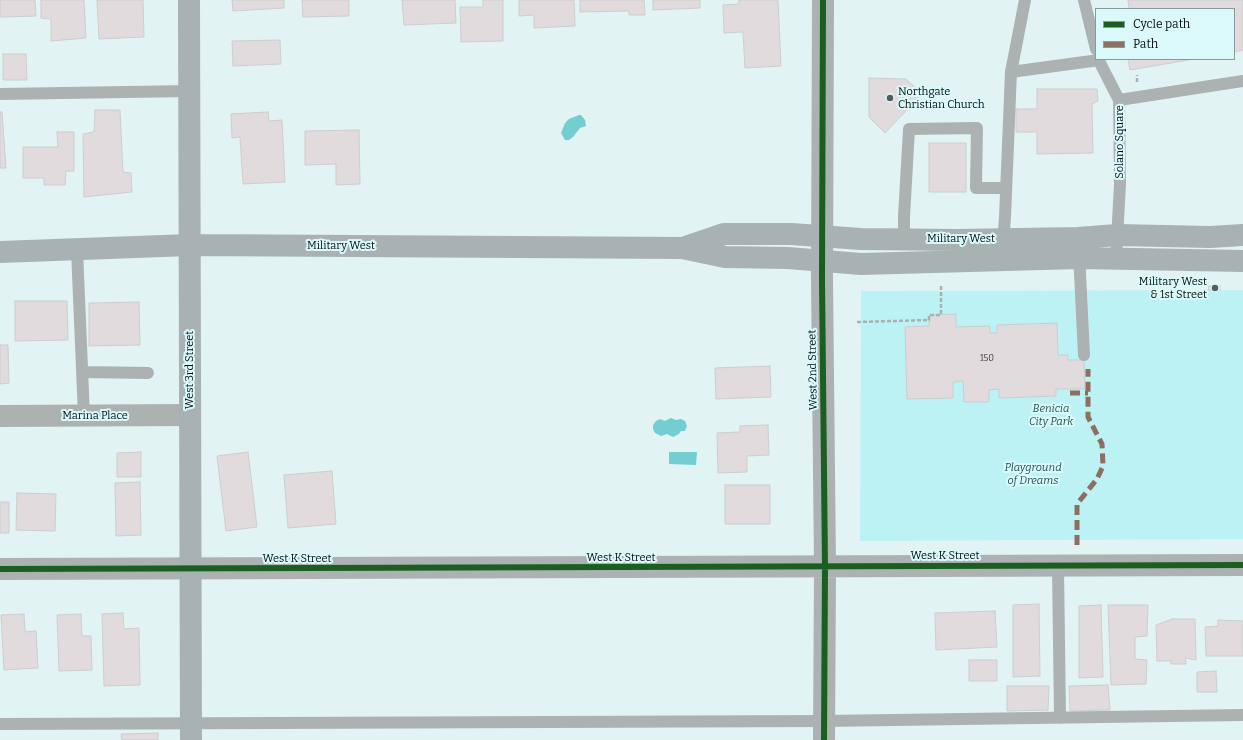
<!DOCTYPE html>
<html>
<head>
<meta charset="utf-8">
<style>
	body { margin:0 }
	#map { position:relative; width:1243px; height:740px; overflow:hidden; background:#e2f3f3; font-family:Bitter,serif }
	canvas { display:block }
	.legend { position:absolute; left:1095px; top:8px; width:140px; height:52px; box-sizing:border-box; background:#dbf9fa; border:1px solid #859b9c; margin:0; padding:5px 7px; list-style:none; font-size:12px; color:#050f0f }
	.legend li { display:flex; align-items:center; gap:8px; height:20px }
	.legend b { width:20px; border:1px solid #859b9c }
</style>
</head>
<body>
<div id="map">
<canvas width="1243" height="740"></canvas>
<ul class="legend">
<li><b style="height:5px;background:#1b5e20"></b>Cycle path</li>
<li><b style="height:5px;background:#8d6e63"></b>Path</li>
</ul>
</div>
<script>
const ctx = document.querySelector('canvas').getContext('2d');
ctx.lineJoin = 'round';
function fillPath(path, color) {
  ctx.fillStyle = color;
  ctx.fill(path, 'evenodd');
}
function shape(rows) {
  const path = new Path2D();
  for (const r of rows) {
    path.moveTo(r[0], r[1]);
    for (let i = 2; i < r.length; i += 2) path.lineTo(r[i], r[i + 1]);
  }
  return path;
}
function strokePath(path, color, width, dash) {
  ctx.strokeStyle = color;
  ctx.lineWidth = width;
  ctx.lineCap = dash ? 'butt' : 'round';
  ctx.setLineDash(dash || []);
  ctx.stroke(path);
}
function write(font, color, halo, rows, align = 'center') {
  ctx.font = font + ' Bitter,serif';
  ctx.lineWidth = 4;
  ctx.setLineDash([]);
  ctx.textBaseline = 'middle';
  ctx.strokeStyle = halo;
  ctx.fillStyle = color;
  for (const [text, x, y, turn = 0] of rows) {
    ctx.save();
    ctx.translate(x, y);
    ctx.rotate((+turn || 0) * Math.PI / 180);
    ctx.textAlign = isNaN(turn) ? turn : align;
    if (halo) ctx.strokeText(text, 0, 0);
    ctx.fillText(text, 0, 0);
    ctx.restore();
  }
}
const green = shape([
	[1243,290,1243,539,860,541,861,291]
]);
const water = shape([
	[579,115,581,115,585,120,586,126,580,128,573,137,569,140,565,140,561,133,565,123,569,119],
	[671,418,676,420,681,419,685,421,687,426,685,431,681,431,679,434,673,437,667,434,661,436,655,433,653,429,653,425,656,421,660,419,665,421],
	[669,452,697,452,696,465,669,464]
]);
const building = shape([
	[0,0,35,0,36,16,0,17,0,0],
	[41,0,84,0,86,38,51,41,51,19,41,18,41,0],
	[97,0,143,0,144,37,99,39,97,0],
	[232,0,284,0,284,8,233,11,232,0],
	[302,0,349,0,349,16,303,17,302,0],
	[402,0,455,0,456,23,404,25,402,0],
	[483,0,503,0,503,41,461,42,460,7,483,7,483,0],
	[519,0,574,0,575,26,534,28,534,15,519,16,519,0],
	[580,0,644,0,645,15,629,15,629,11,580,12,580,0],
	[653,0,700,0,700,8,653,10,653,0],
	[739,0,778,0,781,66,745,68,743,32,724,33,723,5,739,4,739,0],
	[1128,0,1243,0,1243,50,1234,52,1234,9,1129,9,1128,0],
	[280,40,281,64,233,66,232,41,280,40],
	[3,54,26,54,27,80,3,80,3,54],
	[1128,59,1194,59,1130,70,1128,59],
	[869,78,906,79,922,94,885,133,869,117,869,78],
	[1037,89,1097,89,1098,101,1092,104,1093,153,1037,154,1037,132,1016,132,1016,109,1037,109,1037,89],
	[95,110,120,110,123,172,131,173,132,192,84,197,83,134,94,132,95,110],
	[0,112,2,112,6,168,0,168,0,112],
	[268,112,269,121,282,120,285,182,243,184,240,137,232,138,231,114,268,112],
	[359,130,360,184,336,185,336,164,305,165,305,131,359,130],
	[57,132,74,132,74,171,66,171,65,185,44,185,44,178,23,178,23,147,58,147,57,132],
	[929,143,966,143,966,192,929,192,929,143],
	[1209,286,1220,286,1220,290,1208,290,1209,286],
	[15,301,67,301,68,340,15,341,15,301],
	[139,302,140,345,89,346,89,303,139,302],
	[956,314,956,327,990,326,990,333,997,333,997,325,1057,323,1058,355,1068,355,1068,360,1084,360,1085,389,1056,389,1056,396,999,398,999,389,989,390,989,402,964,402,963,381,953,382,953,398,907,399,905,327,929,326,929,315,956,314],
	[0,345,8,345,9,383,0,384,0,345],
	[770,366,771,397,716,399,715,368,770,366],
	[768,425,769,455,747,456,747,472,718,473,717,433,740,432,740,426,768,425],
	[141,452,141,477,117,477,117,453,141,452],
	[248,452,257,527,226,531,217,456,248,452],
	[332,471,336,524,288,528,284,475,332,471],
	[140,482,141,535,116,536,115,483,140,482],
	[725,485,770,485,770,524,725,524,725,485],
	[17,493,56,494,55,531,16,530,17,493],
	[0,502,9,502,9,533,0,533,0,502],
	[1039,604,1040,676,1013,677,1013,605,1039,604],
	[1101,605,1103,677,1079,678,1079,606,1101,605],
	[1108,605,1148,605,1147,636,1135,637,1135,659,1147,660,1146,684,1111,685,1108,605],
	[995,611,997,647,936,650,935,613,995,611],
	[123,613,124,629,139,628,140,685,104,686,102,614,123,613],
	[24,614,25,632,36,631,38,668,4,670,1,615,24,614],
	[81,614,82,636,91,636,92,670,59,671,57,615,81,614],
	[1172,619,1195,619,1196,660,1185,658,1186,664,1171,664,1171,661,1157,661,1156,625,1172,619],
	[1218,620,1243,621,1243,656,1206,656,1205,627,1218,626,1218,620],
	[969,660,997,660,997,681,969,681,969,660],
	[1216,671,1217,692,1197,692,1197,672,1216,671],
	[1108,685,1110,710,1070,711,1069,686,1108,685],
	[1007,686,1049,686,1048,710,1007,711,1007,686],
	[158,733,158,740,122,740,121,734,158,733]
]);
const path = shape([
	[1137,82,1137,75],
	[857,322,929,320,929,315,941,315,941,284]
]);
const lane = shape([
	[1084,0,1096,49],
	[1098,59,1119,100],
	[1011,72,1099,60],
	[0,94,190,91],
	[904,239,904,217,909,129,977,128,976,188,1006,188],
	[1003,243,1005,217,1011,72,1025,0],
	[77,250,84,416],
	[1079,253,1084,355],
	[1116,259,1120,184,1119,100,1243,81],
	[82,372,148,373],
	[1058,566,1060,718],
	[0,724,824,721,1243,715]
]);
const street = shape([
	[823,0,822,280,825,567,824,740],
	[0,416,190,415],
	[0,569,1243,565]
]);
const secondary = shape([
	[189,0,191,740],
	[683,248,724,234,791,234,861,239,958,240,1078,238,1117,235,1210,237,1243,235],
	[0,252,190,245,682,248,725,257,788,258,861,264,1079,258,1243,261]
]);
const quiet = shape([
	[1070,393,1088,393],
	[1077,545,1077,504,1097,479,1103,466,1102,444,1088,417,1088,369]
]);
const cycleway = shape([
	[823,0,822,280,825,567,824,740],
	[0,569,1243,565]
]);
const markers = [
	[890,98,4,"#525f5f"],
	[1215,288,4,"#525f5f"]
];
const numberNames = [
	["150",987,358]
];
const poiNames = [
	["Northgate",898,92],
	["Christian Church",898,105],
	["Military West",1207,282,"right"],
	["& 1st Street",1207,295,"right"]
];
const streetNames = [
	["Solano Square",1120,142,-90],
	["Military West",961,239],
	["Military West",341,246],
	["West 3rd Street",190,370,-90],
	["West 2nd Street",813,370,-91],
	["Marina Place",95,416],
	["West K Street",945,556],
	["West K Street",621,558],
	["West K Street",297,559]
];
const parkNames = [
	["Benicia",1051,409],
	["City Park",1051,422],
	["Playground",1033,468],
	["of Dreams",1033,481]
];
fillPath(green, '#bcf2f4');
fillPath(water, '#73cdd1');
fillPath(building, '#e1dbde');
strokePath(building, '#cbcdcf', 1);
strokePath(path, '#a7b1b1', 2.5, [4, 2]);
strokePath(lane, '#acb2b2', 12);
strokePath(street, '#acb2b2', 22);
strokePath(secondary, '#a9b2b2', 22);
strokePath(quiet, '#8d6e63', 5, [10, 5]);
strokePath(cycleway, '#1b5e20', 6);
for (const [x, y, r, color] of markers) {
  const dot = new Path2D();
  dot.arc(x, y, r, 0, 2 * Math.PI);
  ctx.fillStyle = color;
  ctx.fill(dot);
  strokePath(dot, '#dbf9fa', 1.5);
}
write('9px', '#3c4243', null, numberNames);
write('11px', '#050f0f', '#dbf9fa', poiNames, 'left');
write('11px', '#050f0f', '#dbf9fa', streetNames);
write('italic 11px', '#215557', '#dbf9fa', parkNames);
</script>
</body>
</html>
